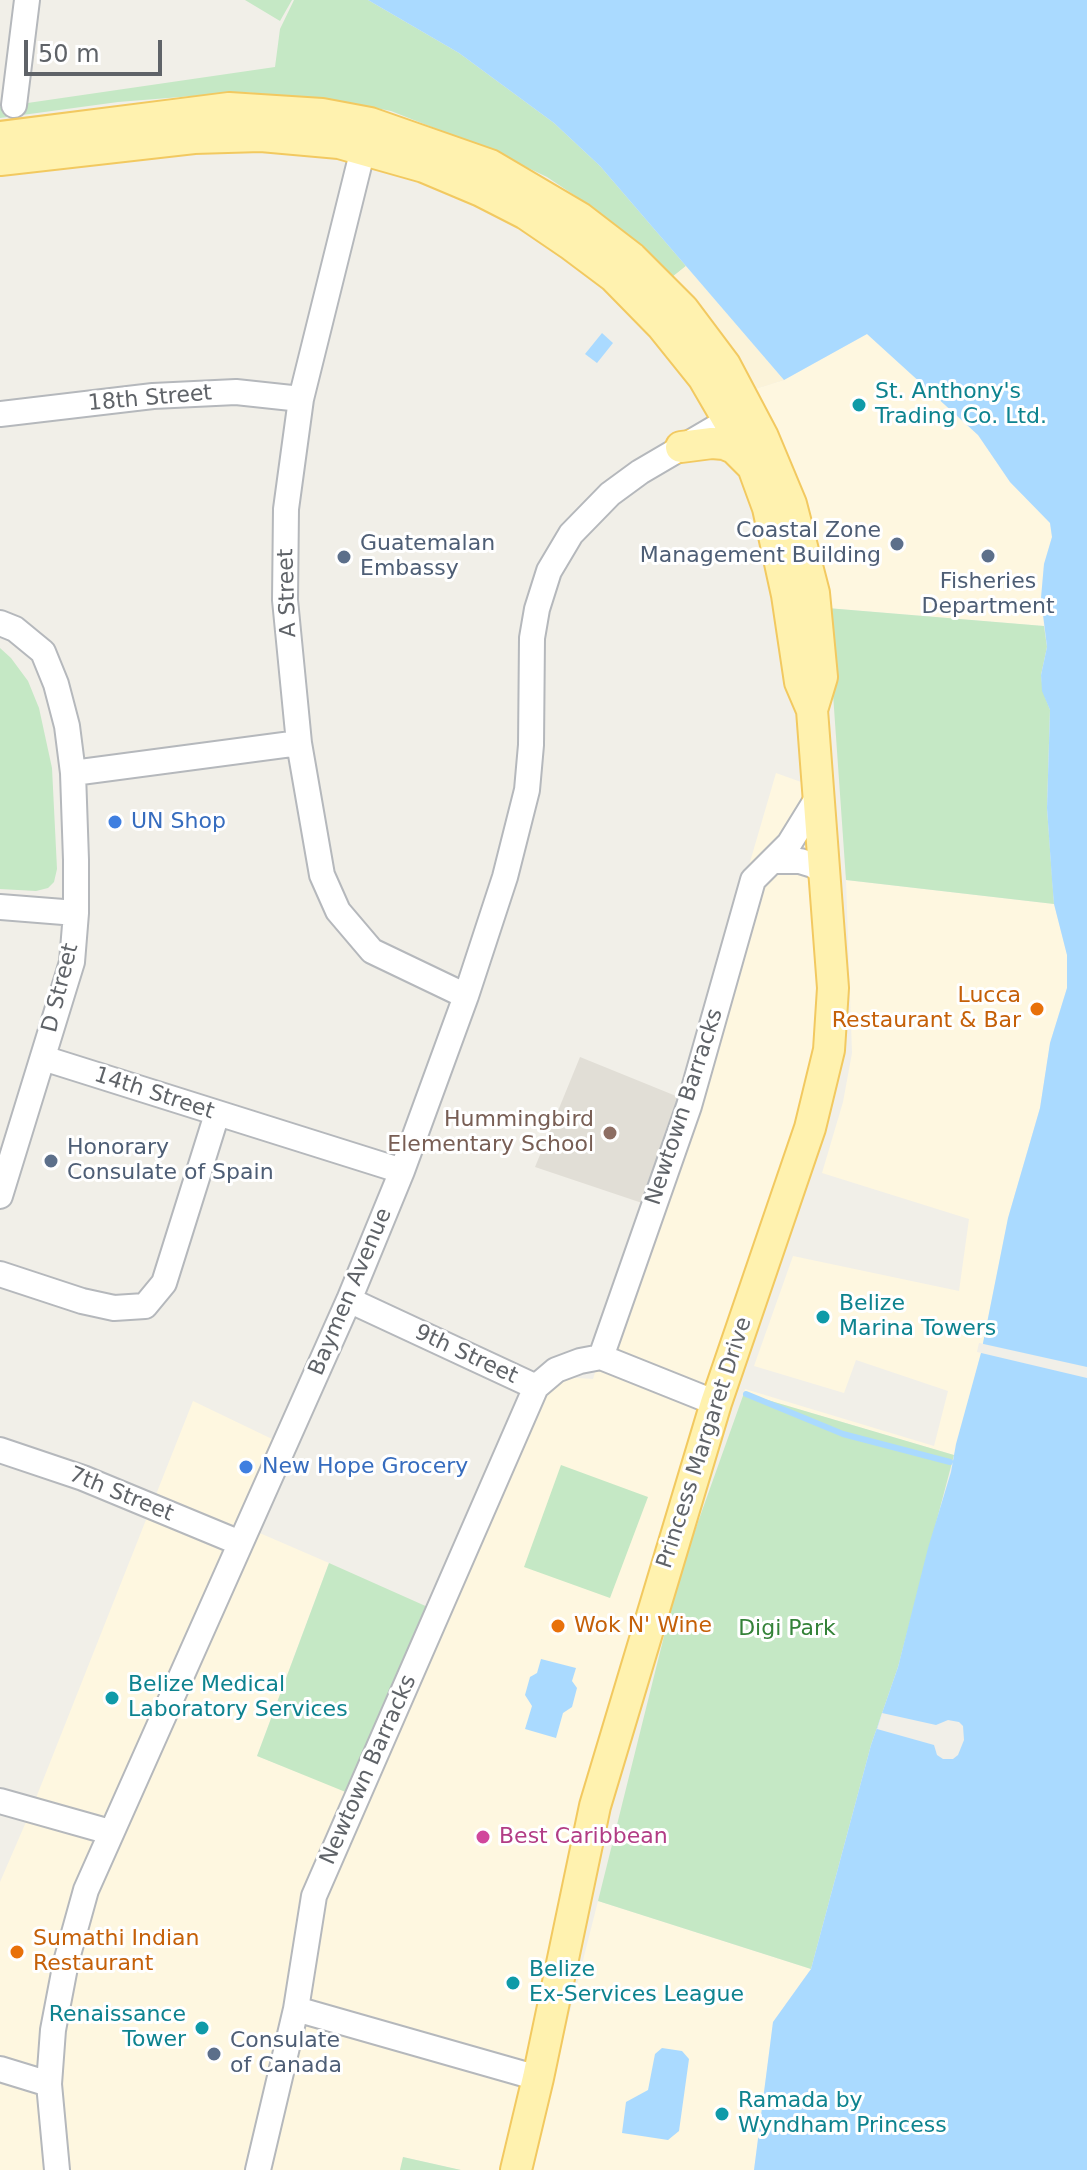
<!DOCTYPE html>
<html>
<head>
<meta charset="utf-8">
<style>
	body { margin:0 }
	#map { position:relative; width:1087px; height:2170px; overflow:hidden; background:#f1efe8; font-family:"DejaVu Sans",sans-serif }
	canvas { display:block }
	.scale { position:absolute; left:24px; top:40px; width:138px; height:36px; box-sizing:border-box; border:4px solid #5f6368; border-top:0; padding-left:10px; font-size:24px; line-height:28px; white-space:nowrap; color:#5f6368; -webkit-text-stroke:6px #fff; paint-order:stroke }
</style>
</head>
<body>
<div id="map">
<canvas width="1087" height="2170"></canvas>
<div class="scale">50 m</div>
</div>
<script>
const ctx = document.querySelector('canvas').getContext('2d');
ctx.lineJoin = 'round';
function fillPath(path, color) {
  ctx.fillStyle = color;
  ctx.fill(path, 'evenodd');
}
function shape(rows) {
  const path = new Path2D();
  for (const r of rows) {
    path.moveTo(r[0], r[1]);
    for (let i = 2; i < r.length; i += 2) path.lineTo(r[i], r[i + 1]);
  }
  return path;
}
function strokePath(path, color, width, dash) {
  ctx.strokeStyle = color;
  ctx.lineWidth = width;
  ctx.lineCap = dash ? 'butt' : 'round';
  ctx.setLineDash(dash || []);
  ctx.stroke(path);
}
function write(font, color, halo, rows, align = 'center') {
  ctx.font = font + ' "DejaVu Sans",sans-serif';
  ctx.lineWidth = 6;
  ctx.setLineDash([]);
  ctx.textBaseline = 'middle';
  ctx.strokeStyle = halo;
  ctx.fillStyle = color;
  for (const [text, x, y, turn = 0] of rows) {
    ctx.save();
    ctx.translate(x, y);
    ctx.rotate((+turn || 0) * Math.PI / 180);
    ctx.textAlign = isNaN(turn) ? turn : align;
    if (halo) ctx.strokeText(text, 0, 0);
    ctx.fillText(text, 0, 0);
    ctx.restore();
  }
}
const commercial = shape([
	[867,334,978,435,1010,482,1050,523,1052,537,1044,564,1041,598,1044,626,827,608,752,390,784,380],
	[776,773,801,782,821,931,821,1047,712,1381,685,1450,660,1531,571,1879,501,2170,461,2170,403,2157,400,2170,0,2170,0,1882,32,1808,193,1401,297,1451,255,1531,329,1563,257,1756,348,1792,535,1375,593,1379,681,1098],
	[846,880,1054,904,1067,955,1067,988,1050,1043,1040,1108,1008,1218,981,1353,954,1455,744,1393,745,1389,934,1446,948,1391,856,1360,844,1393,754,1366,793,1256,959,1291,969,1219,822,1173,843,1102,852,1053],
	[598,1901,811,1969,773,2022,754,2170,530,2170]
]);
const education = shape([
	[580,1057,681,1098,648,1205,535,1167]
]);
const green = shape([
	[245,0,292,0,280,21],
	[294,0,368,0,459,53,554,123,600,166,686,266,671,278,642,247,598,211,547,177,495,152,391,111,341,101,243,92,118,102,0,118,0,107,275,67,280,29],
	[827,608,1044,626,1047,647,1041,675,1043,691,1050,710,1047,808,1054,904,846,880],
	[0,648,11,658,28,681,39,708,52,768,57,869,54,882,48,888,36,891,0,889],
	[744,1393,954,1455,898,1667,871,1745,811,1969,598,1901,671,1608,693,1536],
	[561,1465,648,1497,610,1598,524,1567],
	[329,1563,430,1608,348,1793,257,1756],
	[403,2157,461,2170,400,2170]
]);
const sand = shape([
	[686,266,784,380,752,390,671,278]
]);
const water = shape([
	[368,0,1087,0,1087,2170,754,2170,773,2022,811,1969,871,1745,898,1667,928,1548,951,1472,956,1444,981,1353,1008,1218,1040,1108,1050,1043,1067,988,1067,955,1054,904,1052,880,1047,808,1050,710,1042,691,1041,675,1047,647,1041,598,1044,564,1052,537,1050,523,1010,482,978,435,867,334,784,380,600,166,554,123,459,53],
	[602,333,613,343,597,363,585,354],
	[541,1659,576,1668,572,1681,577,1688,572,1707,563,1713,556,1738,525,1729,532,1706,525,1695,530,1677,537,1673],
	[662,2048,682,2051,689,2059,679,2131,668,2140,622,2133,626,2102,648,2090,655,2054]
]);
const pier = shape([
	[979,1343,1087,1367,1087,1378,977,1352],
	[882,1713,936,1725,948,1720,959,1722,963,1726,964,1740,958,1755,953,1759,943,1759,937,1755,934,1745,877,1729]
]);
const stream = shape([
	[746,1394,843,1434,950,1462]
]);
const minor = shape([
	[14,105,27,0],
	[367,133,301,399,286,509,285,600,299,743,322,875,338,911,372,951,466,996],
	[0,414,153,396,236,392,301,399],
	[0,623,15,629,43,652,56,684,67,726,73,773,76,860,76,913,72,962,0,1196],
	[73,773,299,743],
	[773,861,800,861,813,865,824,873],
	[0,907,76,913],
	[43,1058,402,1171],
	[0,1274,82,1301,114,1308,145,1306,164,1283,217,1114],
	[349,1300,536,1387],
	[601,1357,689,1106,753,880,789,844,818,797],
	[0,1450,83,1478,240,1543],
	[0,1801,110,1832],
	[296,2009,538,2078],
	[0,2069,49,2084],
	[57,2170,49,2084,53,2030,66,1962,86,1890,349,1300,402,1171,466,996,505,877,527,790,531,745,532,638,537,609,549,571,571,534,610,494,640,472,744,411],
	[258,2170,296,2009,314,1896,536,1387,556,1370,580,1361,601,1357,716,1403]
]);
const major = shape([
	[0,137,229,108,322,114,370,123,490,165,580,218,632,258,683,309,725,365,763,437,791,504,814,593,822,677,812,710],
	[0,160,194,138,261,136,339,143,424,167,481,191,526,214,570,244,614,277,662,326,703,377,728,420,753,467,768,508,787,595,800,682,812,710,833,988,829,1050,810,1128,716,1403,595,1806,538,2078,516,2170],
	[681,447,712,443,724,444,734,448,751,465]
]);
const markers = [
	[859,405,8,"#0f9aa8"],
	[897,544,8,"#5c6f8a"],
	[988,556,8,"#5c6f8a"],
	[344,557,8,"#5c6f8a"],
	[115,822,8,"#3f7fe0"],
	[1037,1009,8,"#e8710a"],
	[610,1133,8,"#8d6e63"],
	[51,1161,8,"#5c6f8a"],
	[823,1317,8,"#0f9aa8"],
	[246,1467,8,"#3f7fe0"],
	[558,1626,8,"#e8710a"],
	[112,1698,8,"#0f9aa8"],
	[483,1837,8,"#d1479c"],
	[17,1952,8,"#e8710a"],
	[513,1983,8,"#0f9aa8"],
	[202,2028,8,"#0f9aa8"],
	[214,2054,8,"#5c6f8a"],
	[722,2114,8,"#0f9aa8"]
];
const cultureNames = [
	["St. Anthony's",875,392],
	["Trading Co. Ltd.",875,417],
	["Belize",839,1304],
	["Marina Towers",839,1329],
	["Belize Medical",128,1685],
	["Laboratory Services",128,1710],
	["Belize",529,1970],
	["Ex-Services League",529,1995],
	["Renaissance",186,2015,"right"],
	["Tower",186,2040,"right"],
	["Ramada by",738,2101],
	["Wyndham Princess",738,2126]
];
const streetNames = [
	["18th Street",150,399,-5],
	["A Street",288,593,-92],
	["D Street",61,988,-76],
	["14th Street",154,1094,18],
	["Newtown Barracks",685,1107,-72],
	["Baymen Avenue",351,1292,-67],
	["9th Street",466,1355,25],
	["Princess Margaret Drive",705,1443,-72],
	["7th Street",121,1495,22],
	["Newtown Barracks",369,1770,-66]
];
const serviceNames = [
	["Coastal Zone",881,531,"right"],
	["Management Building",881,556,"right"],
	["Guatemalan",360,544],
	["Embassy",360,569],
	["Fisheries",988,582,"center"],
	["Department",988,607,"center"],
	["Honorary",67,1148],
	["Consulate of Spain",67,1173],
	["Consulate",230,2041],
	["of Canada",230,2066]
];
const shopNames = [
	["UN Shop",131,822],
	["New Hope Grocery",262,1467]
];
const foodNames = [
	["Lucca",1021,996,"right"],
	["Restaurant & Bar",1021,1021,"right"],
	["Wok N' Wine",574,1626],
	["Sumathi Indian",33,1939],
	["Restaurant",33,1964]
];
const educationNames = [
	["Hummingbird",594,1120],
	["Elementary School",594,1145]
];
const parkNames = [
	["Digi Park",787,1629]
];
const hotelNames = [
	["Best Caribbean",499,1837]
];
fillPath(commercial, '#fef7e0');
fillPath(education, '#e1ded6');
fillPath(green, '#c5e8c5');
fillPath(sand, '#fbf3d9');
fillPath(water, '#aadaff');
fillPath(pier, '#f1efe8');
strokePath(stream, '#aadaff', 6);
strokePath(minor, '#b5b8bc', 28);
strokePath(major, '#f2c960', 34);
strokePath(minor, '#fff', 24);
strokePath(major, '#fff2af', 30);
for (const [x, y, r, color] of markers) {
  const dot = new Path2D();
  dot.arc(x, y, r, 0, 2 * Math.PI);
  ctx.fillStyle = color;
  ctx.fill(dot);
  strokePath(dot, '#fff', 3);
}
write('22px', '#0d838f', '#fff', cultureNames, 'left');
write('22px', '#5f6368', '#fff', streetNames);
write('22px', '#4e5e75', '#fff', serviceNames, 'left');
write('22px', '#366cbe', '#fff', shopNames, 'left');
write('22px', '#c56008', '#fff', foodNames, 'left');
write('22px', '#785e54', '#fff', educationNames, 'right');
write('22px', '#348238', '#fff', parkNames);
write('22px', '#b23c85', '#fff', hotelNames, 'left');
</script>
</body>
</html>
